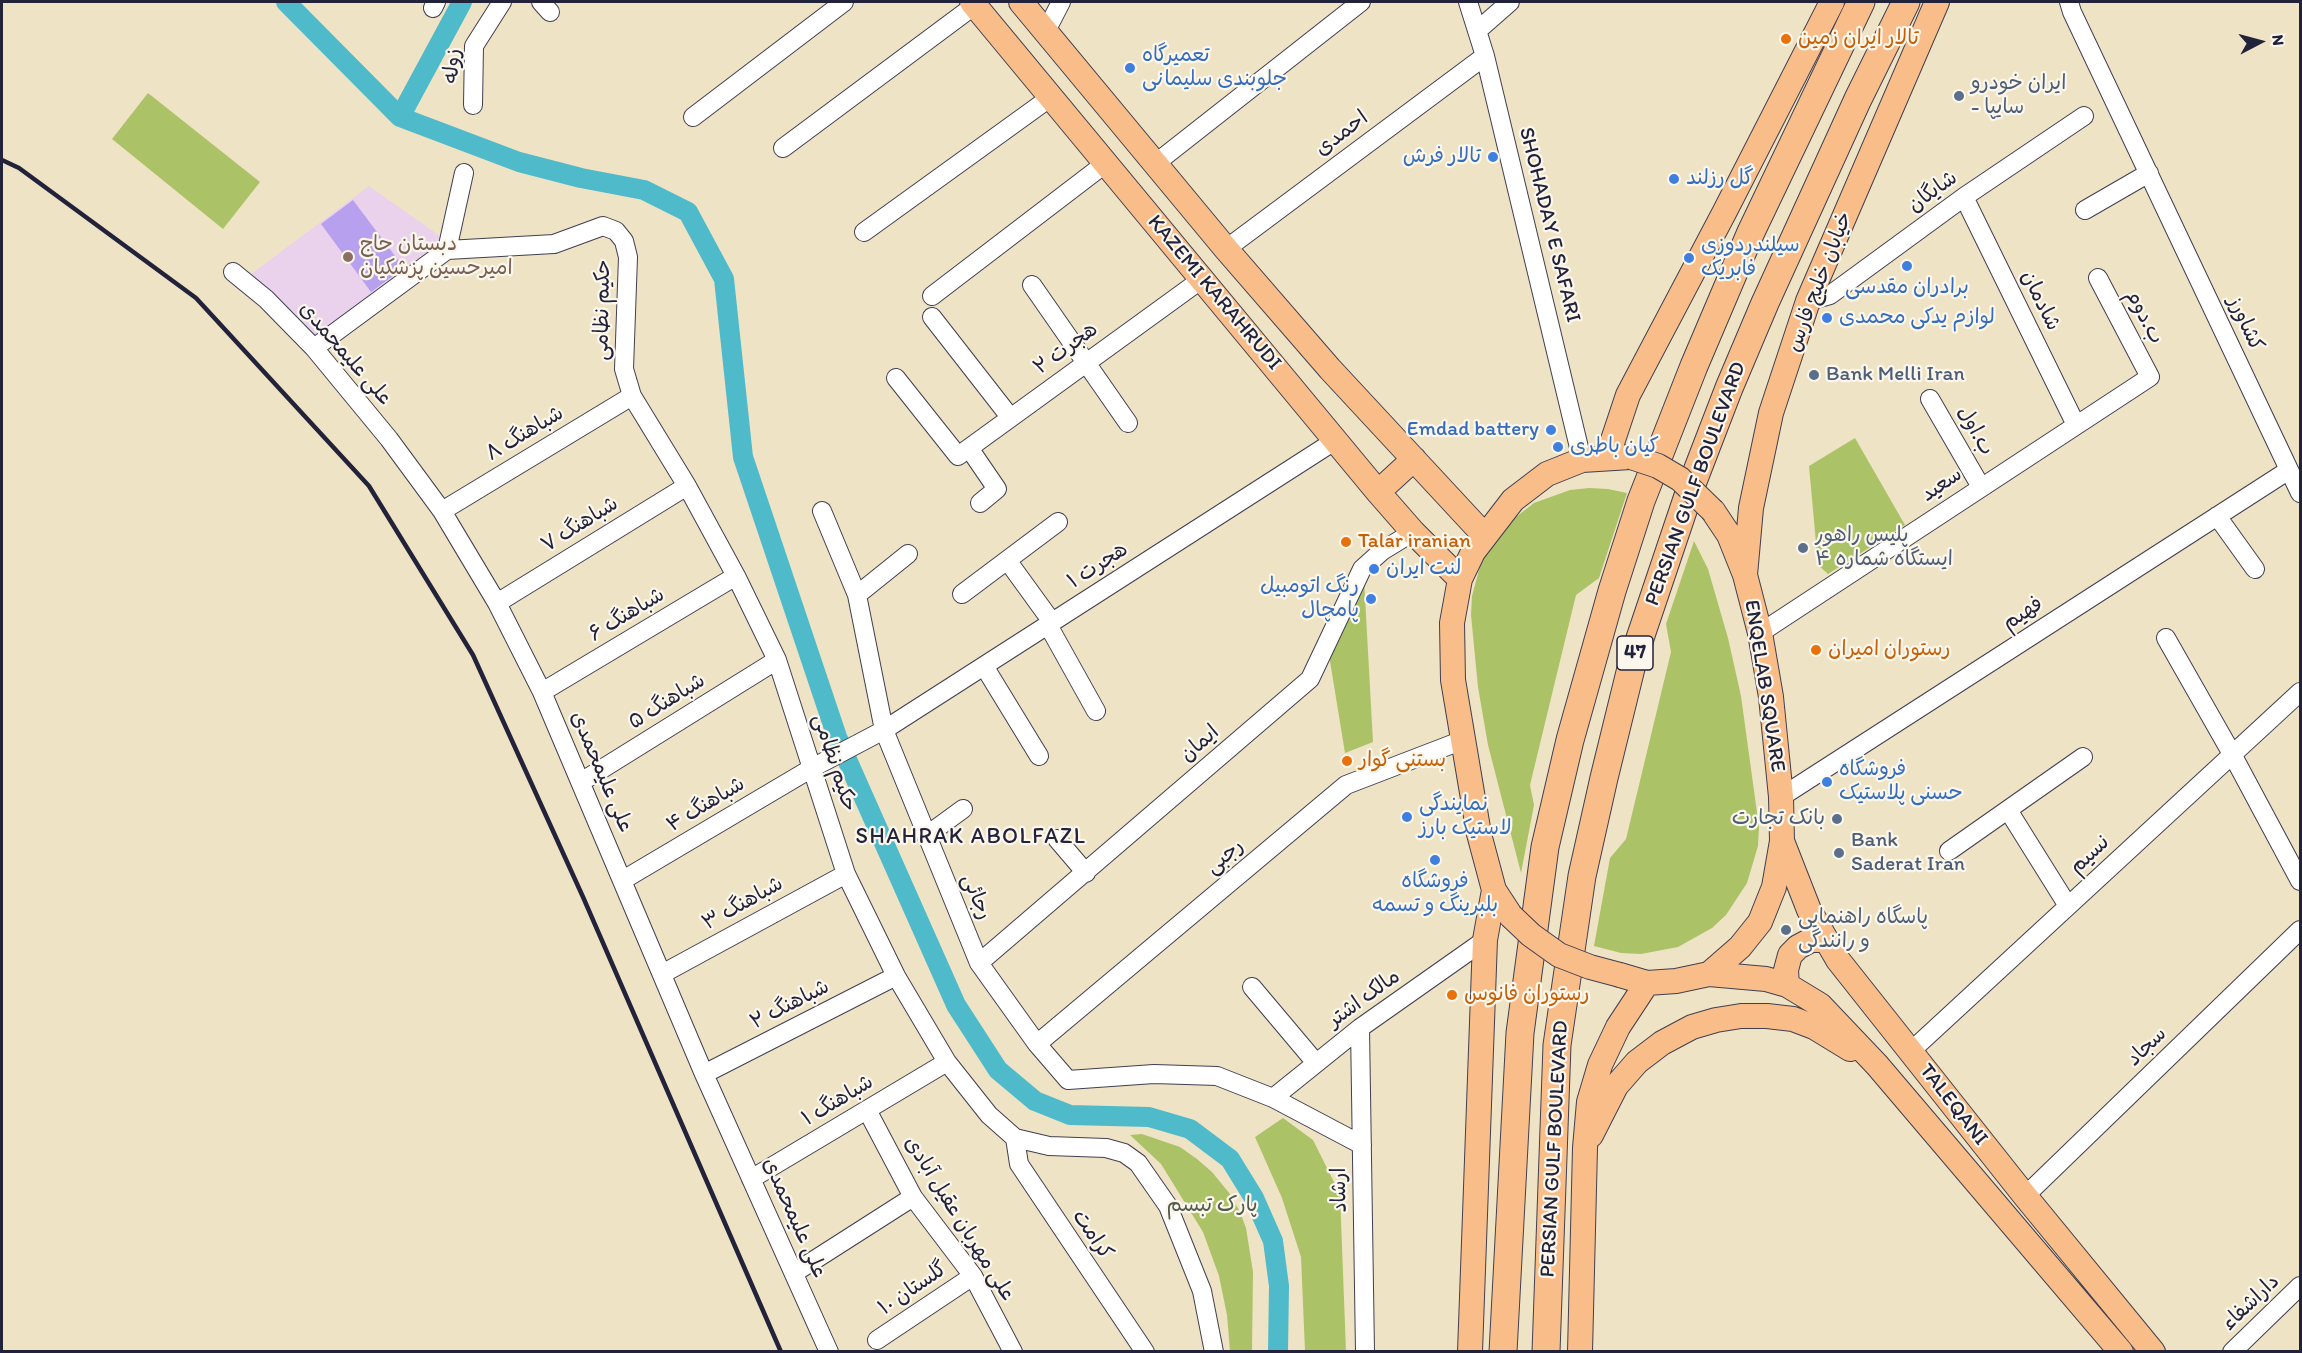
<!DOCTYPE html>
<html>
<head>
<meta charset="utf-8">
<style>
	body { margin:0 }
	#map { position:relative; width:2302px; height:1353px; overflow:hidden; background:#efe3c5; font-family:Itim,sans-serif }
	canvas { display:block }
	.frame { position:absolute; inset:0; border:3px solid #22223b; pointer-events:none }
	.north { position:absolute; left:2230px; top:12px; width:60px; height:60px; -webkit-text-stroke:4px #fbf7ec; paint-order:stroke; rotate:84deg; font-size:16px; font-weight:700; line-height:24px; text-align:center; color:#22223b }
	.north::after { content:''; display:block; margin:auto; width:21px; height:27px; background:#22223b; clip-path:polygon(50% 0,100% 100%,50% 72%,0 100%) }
</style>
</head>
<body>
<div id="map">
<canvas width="2302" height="1353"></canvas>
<div class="frame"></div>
<div class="north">N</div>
</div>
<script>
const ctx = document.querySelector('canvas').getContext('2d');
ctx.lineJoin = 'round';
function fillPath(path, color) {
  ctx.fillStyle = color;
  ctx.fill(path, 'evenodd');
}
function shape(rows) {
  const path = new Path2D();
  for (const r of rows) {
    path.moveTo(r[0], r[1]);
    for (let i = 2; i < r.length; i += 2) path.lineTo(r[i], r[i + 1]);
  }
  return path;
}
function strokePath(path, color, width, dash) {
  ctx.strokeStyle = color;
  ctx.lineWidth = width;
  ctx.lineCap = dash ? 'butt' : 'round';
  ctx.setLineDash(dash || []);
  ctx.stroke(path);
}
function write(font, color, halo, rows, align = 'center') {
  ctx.font = font + ' Itim,"Playpen Sans Arabic",sans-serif';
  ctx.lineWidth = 4.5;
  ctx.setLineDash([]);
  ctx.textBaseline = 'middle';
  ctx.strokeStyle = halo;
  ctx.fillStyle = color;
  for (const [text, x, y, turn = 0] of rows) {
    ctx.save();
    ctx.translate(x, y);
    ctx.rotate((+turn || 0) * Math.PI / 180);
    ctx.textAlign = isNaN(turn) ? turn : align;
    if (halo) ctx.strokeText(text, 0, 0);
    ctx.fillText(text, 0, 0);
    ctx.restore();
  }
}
const built = shape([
	[369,186,444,239,315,336,251,274]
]);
const green = shape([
	[148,93,260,182,223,229,112,139],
	[1855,438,1905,525,1828,574,1818,565,1809,466],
	[1589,488,1608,489,1627,493,1599,578,1576,595,1530,785,1534,805,1521,873,1488,745,1478,687,1471,615,1472,596,1482,559,1503,527,1534,503,1570,490],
	[1694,541,1708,569,1728,638,1741,696,1759,827,1758,846,1747,883,1726,915,1712,928,1678,947,1641,954,1621,953,1594,946,1610,858,1626,839,1671,652,1666,624],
	[1364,579,1373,742,1345,753,1329,655],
	[1283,1118,1313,1140,1340,1194,1346,1351,1305,1351,1301,1257,1282,1198,1255,1137],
	[1142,1134,1180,1147,1197,1159,1212,1172,1230,1194,1240,1212,1246,1228,1253,1272,1252,1351,1230,1351,1227,1315,1219,1276,1203,1232,1161,1164,1130,1135]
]);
const canal = shape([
	[286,2,400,117,519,162,581,178,644,190,688,212,724,279,743,457,837,737,956,1005,998,1070,1035,1101,1070,1115,1149,1117,1190,1129,1230,1159,1254,1198,1273,1241,1279,1286,1278,1352],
	[400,117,462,2]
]);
const building = shape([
	[353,200,404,268,371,292,321,224]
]);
const minor = shape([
	[541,2,550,12],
	[1468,2,1485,56,1582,460],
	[2069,2,2072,12,2300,493],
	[433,8,436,2],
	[1046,31,1061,2],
	[1477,31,1510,2],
	[473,105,474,46,502,2],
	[693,117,844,2],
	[783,148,975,5],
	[1156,163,1361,2],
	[1964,197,2076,425],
	[2085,210,2149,173],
	[864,232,1051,97],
	[1226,249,1485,56],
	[447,250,554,244,603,226,616,231,624,241,628,257,624,369,632,396,687,486,736,576,777,660,846,874,896,976,947,1062,989,1115,1015,1138,1049,1146,1106,1148,1124,1153,1138,1163,1168,1206,1202,1291,1214,1352],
	[233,272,266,299,314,348,389,439,442,511,497,603,542,692,704,1074,829,1352],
	[1032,285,1128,423],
	[932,296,1106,163],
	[1808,301,1830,295,1964,197,2084,116],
	[932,317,1010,417],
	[314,348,447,250,464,173],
	[896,378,958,456,1202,279],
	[1930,399,1981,487],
	[969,448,997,489,980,503],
	[442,511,632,396],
	[822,511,857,595,884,730,979,963,1037,1044,1068,1080,1154,1074,1217,1076,1273,1098,1362,1145],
	[2217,516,2255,569],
	[1007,560,1052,622],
	[962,594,1058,522],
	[857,595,908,554],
	[497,603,687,486],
	[1048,625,1096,711],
	[1760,633,2150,377,2098,278],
	[2166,638,2232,754,2300,881],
	[984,666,1039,756],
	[542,692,736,576],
	[581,782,777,660],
	[1781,797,2289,470],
	[2008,810,2068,906],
	[926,836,963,809],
	[1057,839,1086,873],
	[1949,851,2083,757],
	[623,880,812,768,884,730,1336,440],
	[979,963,1310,679,1362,569,1382,551,1413,532],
	[662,974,846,874],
	[1252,987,1316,1063],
	[1360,1028,1365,1352],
	[1037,1044,1346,785,1463,740],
	[1910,1052,2300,692],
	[704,1074,896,976],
	[1273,1098,1360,1028,1485,940],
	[867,1110,913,1197,973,1276,1013,1352],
	[1015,1138,1019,1164,1145,1352],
	[751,1179,947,1062],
	[2025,1196,2300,930],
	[794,1273,913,1197],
	[877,1340,973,1276],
	[2232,1352,2300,1286]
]);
const major = shape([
	[972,2,1378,492,1413,532,1460,579],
	[1021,2,1226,249,1330,369,1485,536],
	[1607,458,1628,395,1724,213,1832,2],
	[1378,492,1414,459],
	[1745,575,1751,508,1771,413,1808,301,1937,2],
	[1782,841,1809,910,1838,960,2025,1196,2153,1352],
	[1511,916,1494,890,1479,834,1453,680,1452,623,1460,579,1473,552,1513,500,1547,474,1582,460,1631,457],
	[1709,974,1766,979,1787,985,1820,1005,1877,1065,2121,1352],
	[1620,975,1647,983,1676,981,1709,974,1740,947,1760,922,1774,887,1782,841,1781,797,1771,697,1760,633,1745,575,1729,535,1713,511],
	[1787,985,1786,970,1790,955,1798,947,1811,940,1825,940],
	[1591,1135,1616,1086,1637,1062,1662,1043,1692,1027,1716,1020,1741,1016,1767,1016,1793,1019,1814,1027,1850,1049],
	[1470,1352,1485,940,1494,890],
	[1580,1352,1585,1148,1589,1102,1600,1065,1618,1027,1647,983]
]);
const highway = shape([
	[1503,1352,1520,1033,1545,847,1570,740,1612,591,1641,501,1694,366,1751,232,1861,2],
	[1546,1352,1557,1045,1582,876,1604,778,1634,656,1692,484,1729,388,1765,303,1858,99,1906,2]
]);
const rail = shape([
	[2,160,19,168,196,298,369,486,473,655,583,897,781,1352]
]);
const majorBridge = shape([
	[1631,457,1658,466,1680,479,1713,511],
	[1511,916,1531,935,1559,955,1590,967,1620,975]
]);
const markers = [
	[1786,39,6,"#e8710a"],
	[1130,68,6,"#3f7fe0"],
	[1959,96,6,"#5c6f8a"],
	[1493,157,6,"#3f7fe0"],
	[1674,179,6,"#3f7fe0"],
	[348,257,6,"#8d6e63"],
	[1689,258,6,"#3f7fe0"],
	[1907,266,6,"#3f7fe0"],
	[1827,318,6,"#3f7fe0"],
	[1814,375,6,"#5c6f8a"],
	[1551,430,6,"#3f7fe0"],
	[1558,447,6,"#3f7fe0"],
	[1346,542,6,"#e8710a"],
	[1803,548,6,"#5c6f8a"],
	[1374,569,6,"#3f7fe0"],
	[1371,599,6,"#3f7fe0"],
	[1816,650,6,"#e8710a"],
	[1347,761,6,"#e8710a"],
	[1827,782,6,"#3f7fe0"],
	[1407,817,6,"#3f7fe0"],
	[1837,819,6,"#5c6f8a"],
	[1839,853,6,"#5c6f8a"],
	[1435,860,6,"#3f7fe0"],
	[1786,930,6,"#5c6f8a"],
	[1452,995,6,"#e8710a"]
];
const shields = [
	[1635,653,36]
];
const shieldNames = [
	["47",1635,653]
];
const foodNames = [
	["تالار ایران زمین",1798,39],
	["Talar iranian",1358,542],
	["رستوران امیران",1828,650],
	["بستنی گوار",1359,761],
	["رستوران فانوس",1464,995]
];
const shopNames = [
	["تعمیرگاه",1142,56],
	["جلوبندی سلیمانی",1142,80],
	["تالار فرش",1481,157,"right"],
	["گل رزلند",1686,179],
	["سیلندردوزی",1701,246],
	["فابریک",1701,270],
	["برادران مقدسی",1907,288,"center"],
	["لوازم یدکی محمدی",1839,318],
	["Emdad battery",1539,430,"right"],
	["کیان باطری",1570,447],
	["لنت ایران",1386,569],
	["رنگ اتومبیل",1359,587,"right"],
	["پامچال",1359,611,"right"],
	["فروشگاه",1839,770],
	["حسنی پلاستیک",1839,794],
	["نمایندگی",1419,805],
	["لاستیک بارز",1419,829],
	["فروشگاه",1435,882,"center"],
	["بلبرینگ و تسمه",1435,906,"center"]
];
const streetNames = [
	["زوله",453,66,-86],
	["احمدی",1342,134,-37],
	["شایگان",1933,192,-36],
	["SHOHADAY E SAFARI",1549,225,76],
	["خیابان خلیج فارس",1820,282,-69],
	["KAZEMI KARAHRUDI",1214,293,50],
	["شادمان",2040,301,64],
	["حکیم نظامی",603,310,-89],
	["ب.دوم",2144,317,62],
	["کشاورز",2245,324,65],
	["هجرت ۲",1066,349,-36],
	["علی علیمحمدی",345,354,49],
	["ب.اول",1975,431,60],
	["شباهنگ ۸",525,434,-31],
	["PERSIAN GULF BOULEVARD",1696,484,-70],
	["سعید",1942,485,-34],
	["شباهنگ ۷",580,525,-32],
	["هجرت ۱",1098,566,-33],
	["فهیم",2023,614,-33],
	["شباهنگ ۶",627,615,-31],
	["ENQELAB SQUARE",1764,686,81],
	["شباهنگ ۵",667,702,-32],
	["ایمان",1200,744,-41],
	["حکیم نظامی",834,763,72],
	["علی علیمحمدی",601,772,67],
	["شباهنگ ۴",706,805,-31],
	["نسیم",2090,855,-43],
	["رجبی",1225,857,-40],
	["رجائی",976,897,67],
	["شباهنگ ۳",743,904,-29],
	["مالک اشتر",1364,999,-36],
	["شباهنگ ۲",790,1005,-27],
	["سجاد",2147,1047,-44],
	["شباهنگ ۱",838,1101,-31],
	["TALEQANI",1953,1105,52],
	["PERSIAN GULF BOULEVARD",1555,1149,-87],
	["ارشاد",1340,1190,-91],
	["علی علیمحمدی",794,1218,66],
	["علی مهربان عقیل آبادی",959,1219,58],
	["کرامت",1092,1235,56],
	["گلستان ۱۰",913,1289,-34],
	["داراشفاء",2251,1303,-44]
];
const serviceNames = [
	["ایران خودرو",1971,84],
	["- سایپا",1971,108],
	["Bank Melli Iran",1826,375],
	["پلیس راهور",1815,536],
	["ایستگاه شماره ۴",1815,560],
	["بانک تجارت",1825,819,"right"],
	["Bank",1851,841],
	["Saderat Iran",1851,865],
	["پاسگاه راهنمایی",1798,918],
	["و رانندگی",1798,942]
];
const educationNames = [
	["دبستان حاج",360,245],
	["امیرحسین پزشکیان",360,269]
];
const parkNames = [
	["پارک تبسم",1212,1206]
];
const neighbourhoodNames = [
	["SHAHRAK ABOLFAZL",971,837]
];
fillPath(built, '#ead1ec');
fillPath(green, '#acc267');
strokePath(canal, '#4ebaca', 20);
fillPath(building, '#b7a1ee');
strokePath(minor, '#413f50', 20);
strokePath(major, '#413f50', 26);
strokePath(highway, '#413f50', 29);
strokePath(minor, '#fff', 18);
strokePath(major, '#f8bd89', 24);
strokePath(highway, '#f8bd89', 27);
strokePath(rail, '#22223b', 4.5);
strokePath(majorBridge, '#413f50', 26, []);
strokePath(majorBridge, '#f8bd89', 24);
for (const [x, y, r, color] of markers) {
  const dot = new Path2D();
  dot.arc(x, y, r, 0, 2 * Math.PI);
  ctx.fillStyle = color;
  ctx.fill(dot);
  strokePath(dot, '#fbf7ec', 2);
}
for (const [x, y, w] of shields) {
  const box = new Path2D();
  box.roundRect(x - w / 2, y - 17, w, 34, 4.5);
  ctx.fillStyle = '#fbf7ec';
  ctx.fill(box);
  strokePath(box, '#22223b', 1.5);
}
write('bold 20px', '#22223b', null, shieldNames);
write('21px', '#c56008', '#fbf7ec', foodNames, 'left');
write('21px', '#366cbe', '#fbf7ec', shopNames, 'left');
write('21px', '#22223b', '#fbf7ec', streetNames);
write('21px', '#4e5e75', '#fbf7ec', serviceNames, 'left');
write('21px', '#785e54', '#fbf7ec', educationNames, 'left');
write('21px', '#525a4a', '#fbf7ec', parkNames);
ctx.letterSpacing = '1.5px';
write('22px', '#22223b', '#fbf7ec', neighbourhoodNames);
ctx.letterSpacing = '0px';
</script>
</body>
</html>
